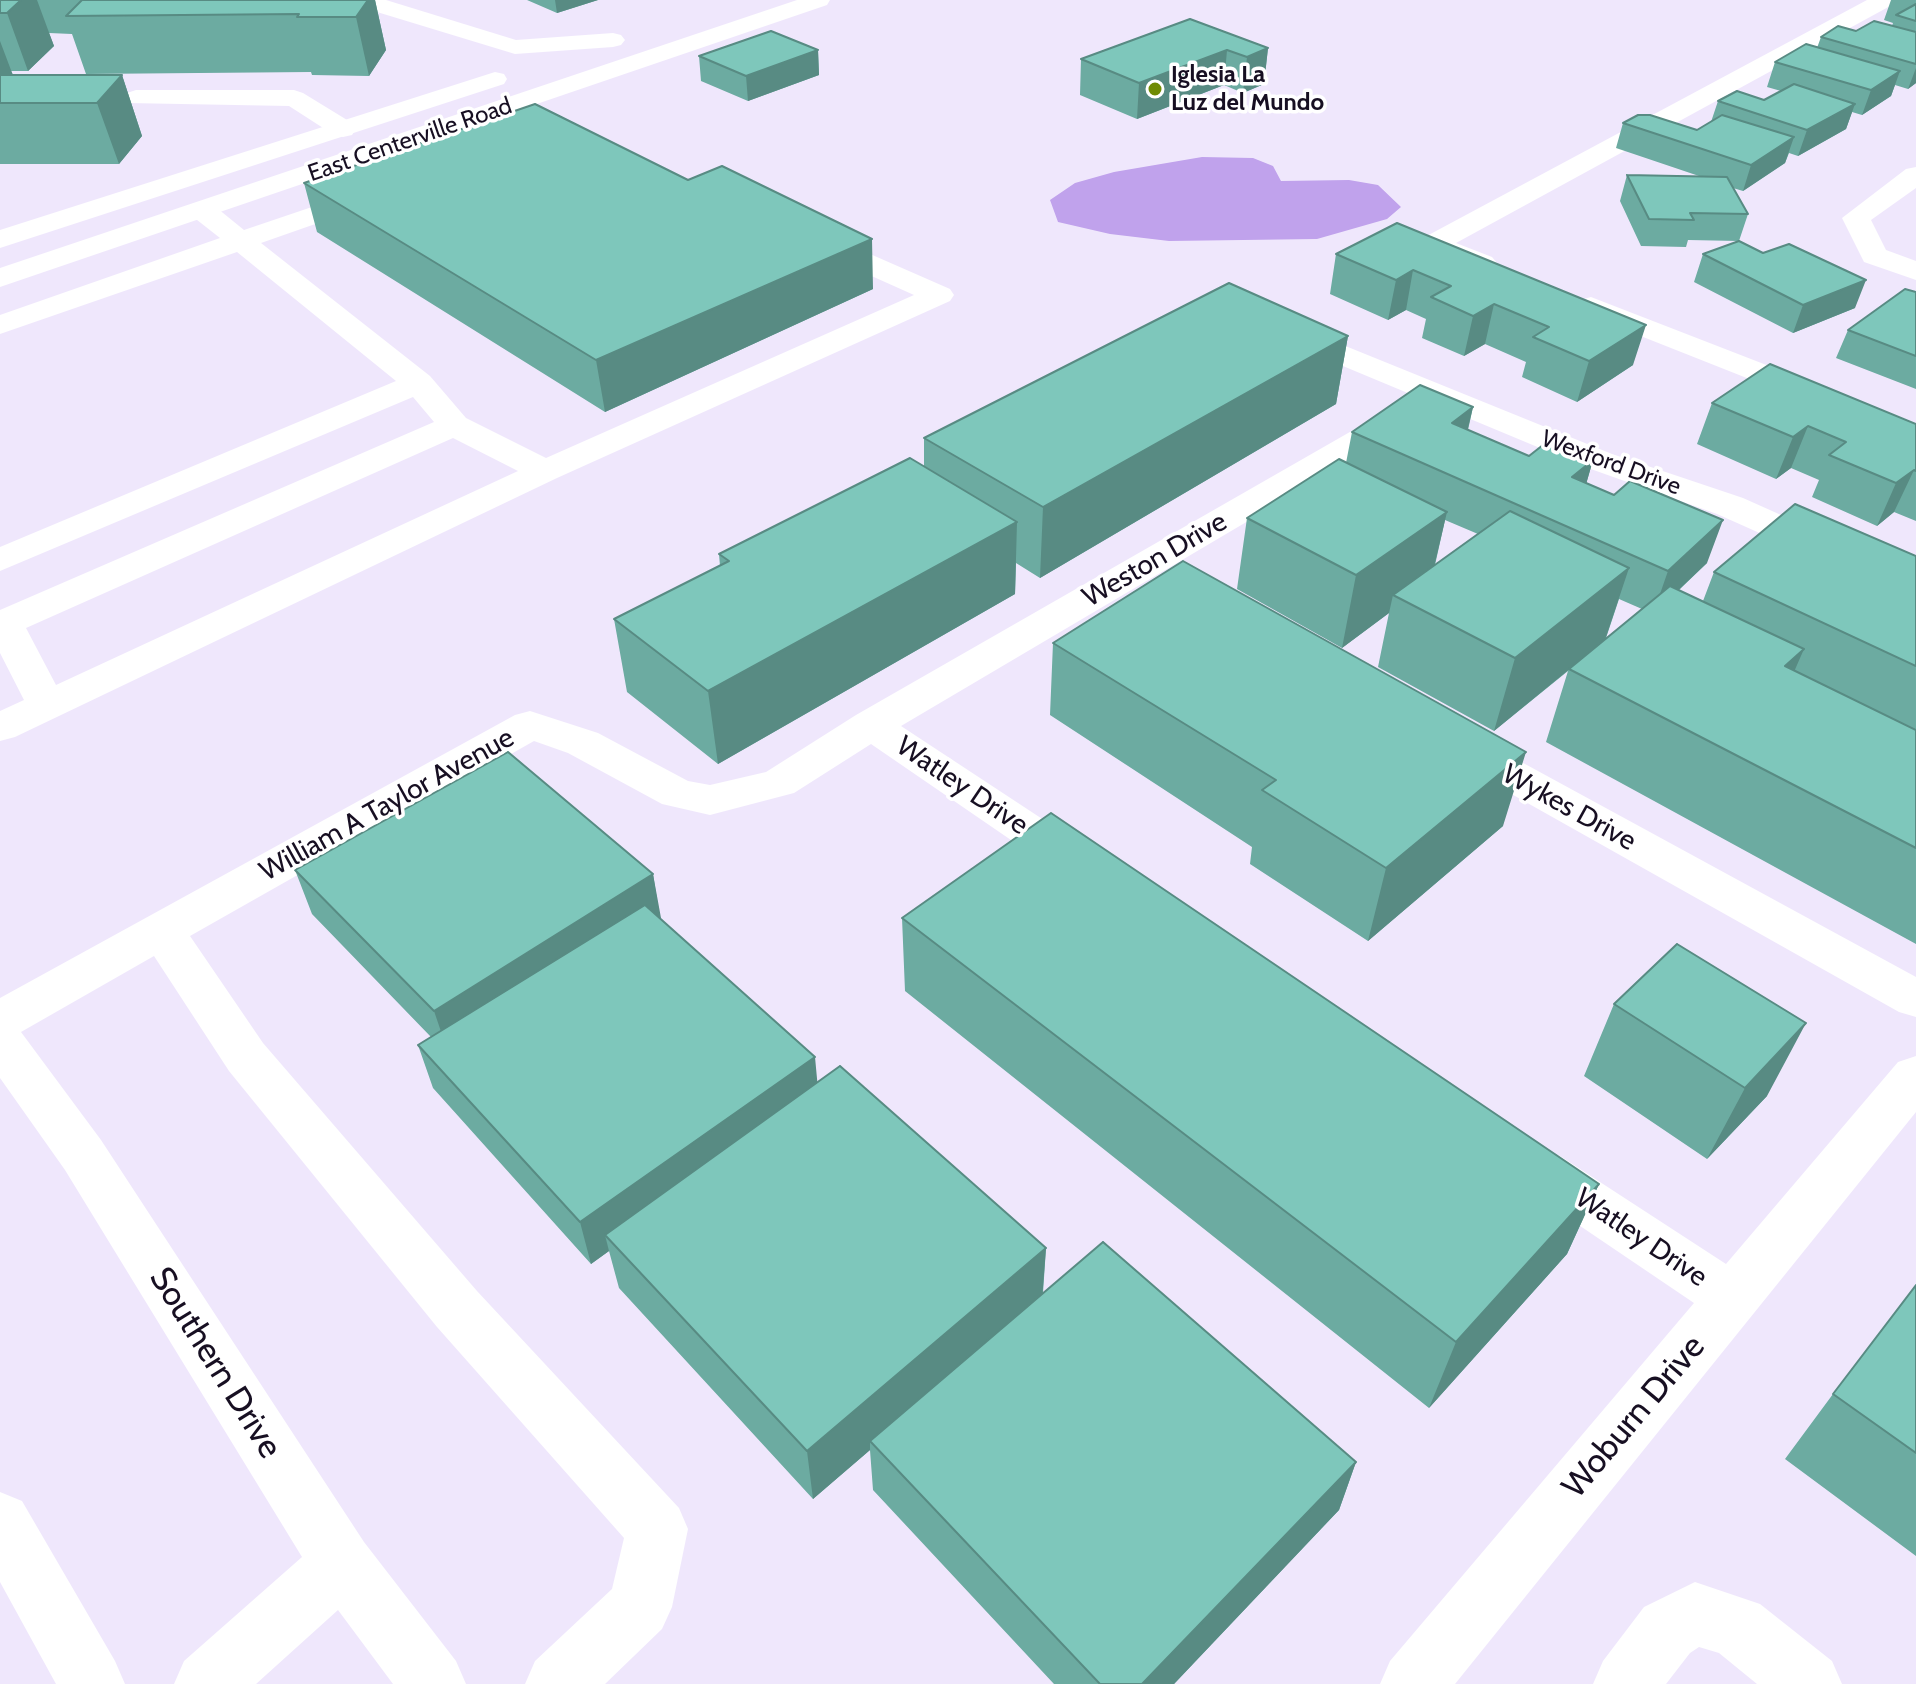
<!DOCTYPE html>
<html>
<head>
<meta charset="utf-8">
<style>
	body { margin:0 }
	canvas { display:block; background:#efe7fc }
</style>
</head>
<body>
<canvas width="1916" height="1684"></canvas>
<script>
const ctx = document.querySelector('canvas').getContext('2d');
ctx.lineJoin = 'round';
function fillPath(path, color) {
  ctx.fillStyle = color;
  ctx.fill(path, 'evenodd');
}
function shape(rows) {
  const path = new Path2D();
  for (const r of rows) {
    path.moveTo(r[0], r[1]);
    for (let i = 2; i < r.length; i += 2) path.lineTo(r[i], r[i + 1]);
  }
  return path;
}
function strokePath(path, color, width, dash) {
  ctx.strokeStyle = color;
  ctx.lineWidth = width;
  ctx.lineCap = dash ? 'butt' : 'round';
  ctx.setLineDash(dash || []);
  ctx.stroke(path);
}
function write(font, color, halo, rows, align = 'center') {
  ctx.font = font + ' Cabin,sans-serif';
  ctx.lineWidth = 7;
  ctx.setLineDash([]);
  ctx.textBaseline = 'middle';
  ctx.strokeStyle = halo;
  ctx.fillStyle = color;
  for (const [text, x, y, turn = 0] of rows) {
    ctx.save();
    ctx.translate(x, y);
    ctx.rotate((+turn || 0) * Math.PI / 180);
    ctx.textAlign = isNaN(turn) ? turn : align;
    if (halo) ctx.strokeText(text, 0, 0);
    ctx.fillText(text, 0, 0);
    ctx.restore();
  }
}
const water = shape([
	[1202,157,1253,158,1273,166,1281,181,1349,180,1378,185,1401,207,1387,219,1317,239,1169,241,1110,234,1058,222,1050,200,1075,183,1114,172]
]);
const minor = shape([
	[351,0,386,0,516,40,613,33,621,35,625,40,621,45,613,47,515,54,354,5,351,0],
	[1867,0,1895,0,1892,5,1456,243,1492,257,1497,263,1492,269,1482,272,1472,269,1423,250,1419,244,1423,238,1867,0],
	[136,90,294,90,303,93,352,123,356,129,352,135,343,137,334,135,289,106,127,103,123,98,127,93,136,90],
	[1916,167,1916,188,1871,220,1886,250,1916,261,1916,280,1864,262,1842,218,1906,169,1916,167],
	[368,188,378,190,382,196,378,202,261,243,430,376,466,418,546,458,914,295,809,248,805,242,809,236,819,233,829,236,950,289,954,295,950,301,557,478,15,737,0,741,0,711,24,700,0,653,0,610,434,422,413,397,0,571,0,547,396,381,237,252,0,334,0,315,220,238,192,216,188,210,192,204,202,202,212,204,244,230,368,188],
	[453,438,518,471,56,685,26,628,453,438],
	[1591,297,1916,423,1916,445,1580,312,1576,306,1580,300,1591,297],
	[1301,328,1612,454,1743,498,1855,548,1916,583,1916,611,1903,607,1829,564,1717,514,1588,468,1290,344,1285,337,1290,330,1301,328],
	[1402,406,1414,409,1419,416,1414,423,901,726,1094,853,1100,864,1094,875,1078,880,1062,875,871,744,794,793,710,815,662,804,568,753,534,741,190,936,263,1043,477,1291,679,1508,688,1529,672,1607,662,1629,605,1684,525,1684,535,1661,612,1589,624,1538,437,1327,229,1071,154,956,21,1032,101,1140,364,1542,456,1661,466,1684,393,1684,338,1610,256,1684,174,1684,184,1661,302,1557,65,1170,0,1078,0,998,515,715,530,711,598,733,688,781,710,785,766,772,856,715,1390,409,1402,406],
	[1466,736,1481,740,1916,977,1916,1017,1899,1012,1451,760,1445,750,1451,740,1466,736],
	[1916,1056,1916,1112,1455,1684,1380,1684,1390,1661,1694,1303,1524,1188,1516,1172,1524,1156,1542,1150,1560,1156,1726,1264,1898,1062,1916,1056],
	[0,1492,22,1501,115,1661,125,1684,56,1684,0,1582,0,1492],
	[1695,1582,1760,1604,1832,1661,1842,1684,1757,1684,1719,1653,1699,1647,1690,1653,1666,1684,1593,1684,1603,1661,1644,1607,1695,1582]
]);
const major = shape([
	[797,0,830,0,827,5,0,287,0,268,797,0],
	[495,72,504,74,507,79,504,84,0,248,0,230,495,72]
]);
const wall = shape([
	[0,0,375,0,386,50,369,76,312,75,311,72,86,74,72,34,49,33,54,46,28,71,11,71,13,75,122,75,142,136,119,164,0,164],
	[527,0,598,0,557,13],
	[1891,0,1916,0,1916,83,1908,89,1895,85,1891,96,1862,115,1852,112,1846,129,1798,156,1789,153,1785,163,1743,191,1733,188,1748,214,1739,241,1688,240,1686,247,1641,246,1620,201,1627,175,1699,176,1616,148,1623,123,1697,130,1711,122,1718,101,1764,100,1781,91,1767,87,1775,62,1817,48,1821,37,1892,26,1893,23,1884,20],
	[1190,19,1268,48,1264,84,1243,93,1224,85,1137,119,1080,95,1081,59],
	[818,50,819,75,748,101,701,81,699,56],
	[304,183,873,289,605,412,317,232],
	[1397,223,1633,365,1577,402,1522,377,1526,362,1485,344,1464,356,1422,338,1426,319,1406,310,1388,320,1330,294,1336,254],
	[1703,254,1855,308,1793,333,1694,282],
	[1916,292,1916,389,1836,358,1848,330],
	[1348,336,1336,404,1040,578,1016,563,1015,594,718,764,627,692,614,619,720,566,719,554,924,467,924,438],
	[1712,403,1916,424,1916,521,1894,512,1877,526,1812,497,1819,480,1791,468,1776,479,1697,444],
	[1473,407,1468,430,1529,456,1593,460,1586,484,1707,563,1679,590,1703,601,1714,572,1916,556,1916,944,1546,742,1568,671,1494,731,1378,667,1389,613,1342,648,1237,589,1247,518,1346,463,1352,432],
	[1445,520,1478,534,1435,565],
	[1619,599,1642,609,1606,638],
	[1053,643,1503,826,1368,941,1250,864,1252,847,1050,715],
	[295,870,653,874,660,919,817,1083,1046,1248,1043,1293,1356,1462,1339,1510,1174,1684,1054,1684,873,1490,870,1450,813,1499,619,1288,609,1251,591,1264,433,1088,418,1045,431,1037,312,914],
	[902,918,1599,1184,1567,1254,1429,1408,905,991],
	[1614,1004,1767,1096,1707,1159,1584,1076],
	[1916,1285,1916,1556,1785,1459,1833,1394]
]);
const shadedWall = shape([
	[21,0,37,0,54,46,28,71,7,13],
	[368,0,375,0,386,50,369,76,356,17],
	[555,0,598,0,557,13],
	[0,41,17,86,0,103],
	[1268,48,1264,84,1243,93,1247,57],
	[818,50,819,75,748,101,746,76],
	[1227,50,1224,85,1137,119,1139,83],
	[1916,68,1916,83,1908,89],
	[1900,71,1891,96,1862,115,1871,90],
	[122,75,142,136,119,164,97,103],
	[1855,104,1846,129,1798,156,1807,130],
	[1794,137,1785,163,1743,191,1751,165],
	[872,239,873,289,605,412,596,360],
	[1413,270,1406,310,1388,320,1396,280],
	[1866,280,1855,308,1793,333,1803,305],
	[1494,304,1485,344,1464,356,1473,316],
	[1646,325,1633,365,1577,402,1589,361],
	[1348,336,1336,404,1040,578,1043,507],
	[1473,407,1463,449,1452,423],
	[1808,426,1791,468,1776,479,1793,437],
	[1593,460,1581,502,1572,477],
	[1914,470,1894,512,1877,526,1896,483],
	[1447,512,1430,584,1393,595,1389,613,1342,648,1356,575],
	[1723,520,1707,563,1653,614,1668,571],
	[1017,522,1015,594,718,764,708,691],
	[1629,568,1605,640,1494,731,1515,658],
	[1804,649,1772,722,1785,666],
	[1526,752,1503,826,1368,941,1386,868],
	[653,874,661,918,449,1055,434,1011],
	[1806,1023,1767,1096,1707,1159,1745,1088],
	[815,1057,819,1100,605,1235,609,1251,591,1264,580,1222],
	[1599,1184,1567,1254,1429,1408,1456,1342],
	[1046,1248,1042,1300,870,1441,870,1450,813,1499,807,1451],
	[1356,1462,1339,1510,1174,1684,1142,1684]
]);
const building = shape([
	[0,0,21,0,7,13,0,13,0,0],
	[82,0,368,0,356,17,297,17,299,14,66,16,82,0],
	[1916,4,1916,21,1896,15,1916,4],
	[1190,19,1268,48,1247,57,1227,50,1139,83,1081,59,1190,19],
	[1874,21,1916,32,1916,64,1821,37,1838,26,1856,31,1874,21],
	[771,31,818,50,746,76,699,56,771,31],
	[1806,44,1900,71,1871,90,1775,62,1806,44],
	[0,75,122,75,97,103,0,103,0,75],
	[1794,84,1855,104,1807,130,1718,101,1737,91,1764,100,1794,84],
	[535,104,688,180,722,166,872,239,596,360,304,183,535,104],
	[1638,115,1650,115,1697,130,1722,115,1794,137,1751,165,1623,123,1638,115],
	[1627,175,1727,177,1748,214,1690,213,1694,220,1649,219,1627,175],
	[1397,223,1646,325,1589,361,1533,337,1549,327,1494,304,1473,316,1431,297,1451,286,1413,270,1396,280,1336,254,1397,223],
	[1739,241,1763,253,1789,244,1866,280,1803,305,1703,254,1739,241],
	[1229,283,1348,336,1043,507,924,438,1229,283],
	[1905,289,1916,292,1916,356,1848,330,1905,289],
	[1770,364,1916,424,1916,471,1914,470,1896,483,1829,455,1846,442,1808,426,1793,437,1712,403,1770,364],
	[1420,385,1473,407,1452,423,1529,456,1548,441,1593,460,1572,477,1614,495,1630,481,1723,520,1668,571,1352,432,1420,385],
	[910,458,1017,522,708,691,614,619,729,561,719,554,910,458],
	[1339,459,1447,512,1356,575,1247,518,1339,459],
	[1795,504,1916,556,1916,666,1714,572,1795,504],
	[1510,511,1629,568,1515,658,1393,595,1510,511],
	[1183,561,1526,752,1386,868,1262,790,1276,780,1053,643,1183,561],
	[1670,586,1804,649,1785,666,1916,730,1916,848,1569,669,1670,586],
	[508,752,653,874,434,1011,295,870,508,752],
	[1051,813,1599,1184,1456,1342,902,918,1051,813],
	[645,905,815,1057,580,1222,418,1045,645,905],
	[1677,944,1806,1023,1745,1088,1614,1004,1677,944],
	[840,1066,1046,1248,807,1451,605,1235,840,1066],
	[1103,1242,1356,1462,1142,1684,1100,1684,870,1441,1103,1242],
	[1916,1285,1916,1453,1833,1394,1916,1285]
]);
const markers = [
	[1155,89,8,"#6f8b04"]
];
const farPoinames = [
	["Iglesia La",1171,75],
	["Luz del Mundo",1171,103]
];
const farStreetnames = [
	["East Centerville Road",410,140,-19],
	["Wexford Drive",1611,463,20]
];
const streetNames = [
	["Weston Drive",1155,560,-30],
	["Watley Drive",962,786,34],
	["William A Taylor Avenue",387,805,-29],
	["Wykes Drive",1569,808,29],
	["Watley Drive",1641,1238,34]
];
const nearStreetnames = [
	["Southern Drive",215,1363,58],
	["Woburn Drive",1634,1417,-50]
];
fillPath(water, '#c0a2ec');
fillPath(minor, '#fff');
fillPath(major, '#fff');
fillPath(wall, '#6caba1');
fillPath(shadedWall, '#588b83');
fillPath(building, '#7ec7bb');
strokePath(building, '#588b83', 2);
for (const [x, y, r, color] of markers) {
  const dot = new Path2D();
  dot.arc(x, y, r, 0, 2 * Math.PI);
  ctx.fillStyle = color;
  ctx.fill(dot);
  strokePath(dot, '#fff', 3);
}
write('bold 24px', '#170f22', '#fff', farPoinames, 'left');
write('24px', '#170f22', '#fff', farStreetnames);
write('28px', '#170f22', '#fff', streetNames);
write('34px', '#170f22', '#fff', nearStreetnames);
</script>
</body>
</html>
